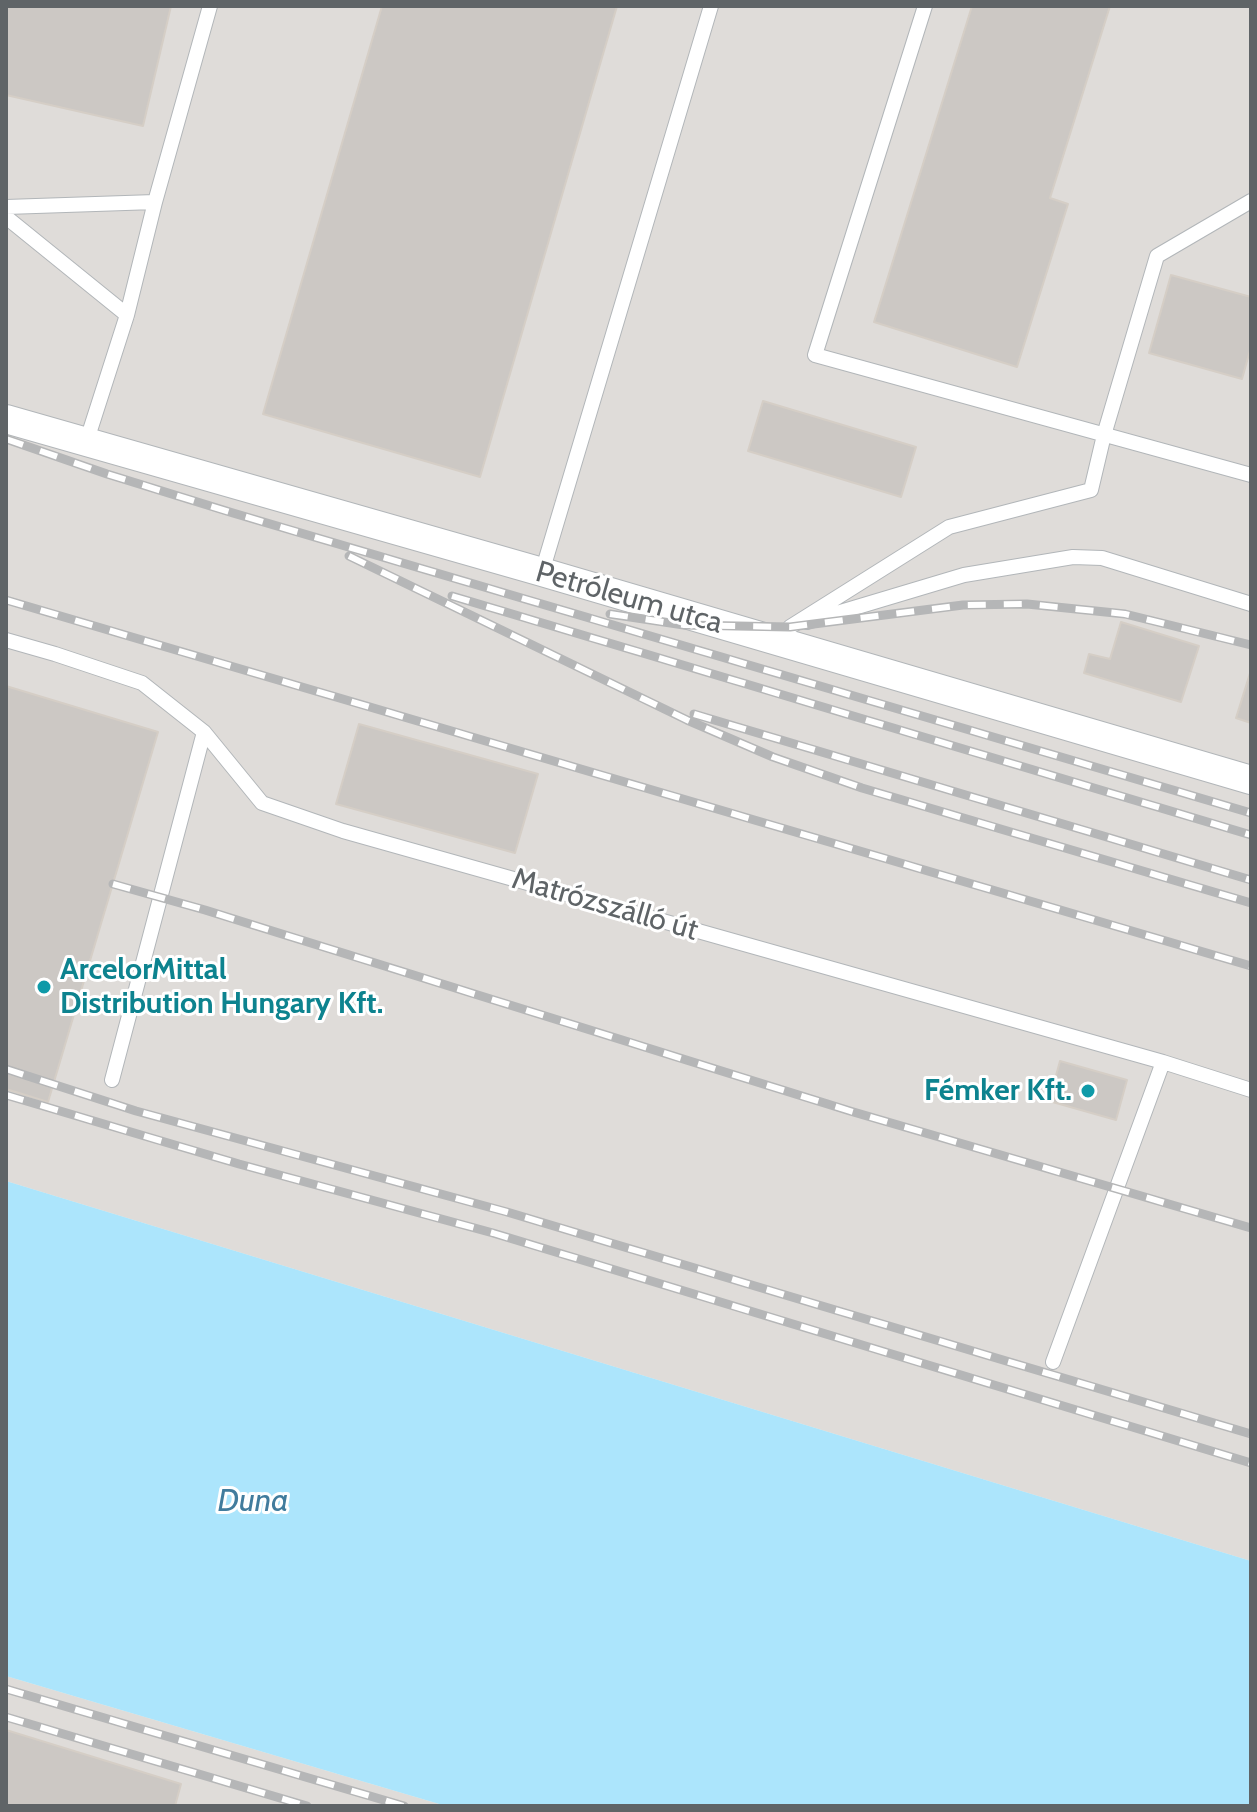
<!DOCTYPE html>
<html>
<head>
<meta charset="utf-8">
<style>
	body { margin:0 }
	#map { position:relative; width:1257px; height:1812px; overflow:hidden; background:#f0ede7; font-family:Cabin,sans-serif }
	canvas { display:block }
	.frame { position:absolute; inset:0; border:8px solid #5f6467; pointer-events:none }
</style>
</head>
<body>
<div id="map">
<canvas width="1257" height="1812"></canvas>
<div class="frame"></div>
</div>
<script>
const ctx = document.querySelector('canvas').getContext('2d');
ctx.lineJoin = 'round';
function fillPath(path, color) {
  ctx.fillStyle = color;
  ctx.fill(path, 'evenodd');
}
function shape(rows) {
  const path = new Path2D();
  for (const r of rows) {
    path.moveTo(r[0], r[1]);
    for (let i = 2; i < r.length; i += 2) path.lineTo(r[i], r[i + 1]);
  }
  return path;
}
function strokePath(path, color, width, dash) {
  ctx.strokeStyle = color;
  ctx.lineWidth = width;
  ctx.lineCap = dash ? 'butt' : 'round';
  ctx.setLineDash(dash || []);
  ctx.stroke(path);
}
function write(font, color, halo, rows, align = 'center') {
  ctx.font = font + ' Cabin,sans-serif';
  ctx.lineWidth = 6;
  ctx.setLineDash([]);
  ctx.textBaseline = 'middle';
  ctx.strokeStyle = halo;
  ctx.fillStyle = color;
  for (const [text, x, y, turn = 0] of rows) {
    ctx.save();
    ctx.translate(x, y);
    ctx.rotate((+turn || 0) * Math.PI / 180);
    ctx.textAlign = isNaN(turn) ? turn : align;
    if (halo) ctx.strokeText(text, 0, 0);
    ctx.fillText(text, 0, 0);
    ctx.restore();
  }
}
const industrial = shape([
	[6,6,1251,6,1251,1561,6,1181],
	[6,1676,446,1806,6,1806]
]);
const water = shape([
	[6,1181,1251,1561,1251,1806,446,1806,6,1676]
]);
const building = shape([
	[6,6,171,6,143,126,6,95,6,6],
	[382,6,617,6,480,477,263,414,382,6],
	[972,6,1110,6,1050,198,1068,204,1017,367,874,322,972,6],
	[1171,275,1251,297,1251,347,1242,379,1149,353,1171,275],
	[763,401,916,447,901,497,748,451,763,401],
	[1121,622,1199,646,1181,702,1084,673,1089,654,1110,659,1121,622],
	[1251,670,1251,723,1236,718,1251,670],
	[6,686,158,732,48,1102,6,1089,6,686],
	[359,724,538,774,515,853,336,804,359,724],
	[1060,1061,1127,1080,1116,1120,1049,1101,1060,1061],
	[6,1730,181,1784,175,1806,6,1806,6,1730]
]);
const service = shape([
	[925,6,815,355,1251,475],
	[6,207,155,202],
	[6,217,127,315],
	[86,443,127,315,155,202,210,6],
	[542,572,711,6],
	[807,622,964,575,1073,557,1102,558,1251,604],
	[790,627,949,527,1091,490,1104,435,1157,256,1251,201],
	[6,640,55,654,142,683,204,732,262,803,343,831,1163,1062,1251,1090],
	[112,1080,204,732],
	[1053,1362,1163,1062]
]);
const minor = shape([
	[6,419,542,572,1251,780]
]);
const rail = shape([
	[6,439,107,474,233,513,1251,813],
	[349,556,687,720,773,757,862,788,1251,903],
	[452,596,1251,835],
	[6,600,1251,966],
	[610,614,684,625,790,627,963,605,1027,604,1125,614,1251,645],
	[694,714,1251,880],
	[113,884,205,910,850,1111,1251,1228],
	[6,1069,136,1111,507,1212,1251,1434],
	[6,1095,239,1164,493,1233,1251,1463],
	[6,1689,404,1806],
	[6,1717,307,1806]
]);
const markers = [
	[44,987,8,"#0f9aa8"],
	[1088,1091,8,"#0f9aa8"]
];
const streetNames = [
	["Petróleum utca",629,598,16],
	["Matrózszálló út",605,905,16]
];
const cultureNames = [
	["ArcelorMittal",60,970],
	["Distribution Hungary Kft.",60,1004],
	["Fémker Kft.",1072,1091,"right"]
];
const waterNames = [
	["Duna",253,1502]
];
fillPath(industrial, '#dfdcd9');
fillPath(water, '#ace5fc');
fillPath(building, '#ccc8c4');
strokePath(building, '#d5cec6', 2);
strokePath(service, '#b2b6b9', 16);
strokePath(minor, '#b2b6b9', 30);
strokePath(service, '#fff', 14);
strokePath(minor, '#fff', 28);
strokePath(rail, '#b5b6b7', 9);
strokePath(rail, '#fff', 6, [18]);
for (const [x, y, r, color] of markers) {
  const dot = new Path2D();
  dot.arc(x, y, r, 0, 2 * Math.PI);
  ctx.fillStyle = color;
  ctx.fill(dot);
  strokePath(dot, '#fff', 3);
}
write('30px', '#5f6467', '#fff', streetNames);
write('bold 30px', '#0d838f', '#fff', cultureNames, 'left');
write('italic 32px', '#417c9d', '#fff', waterNames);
</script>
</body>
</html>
